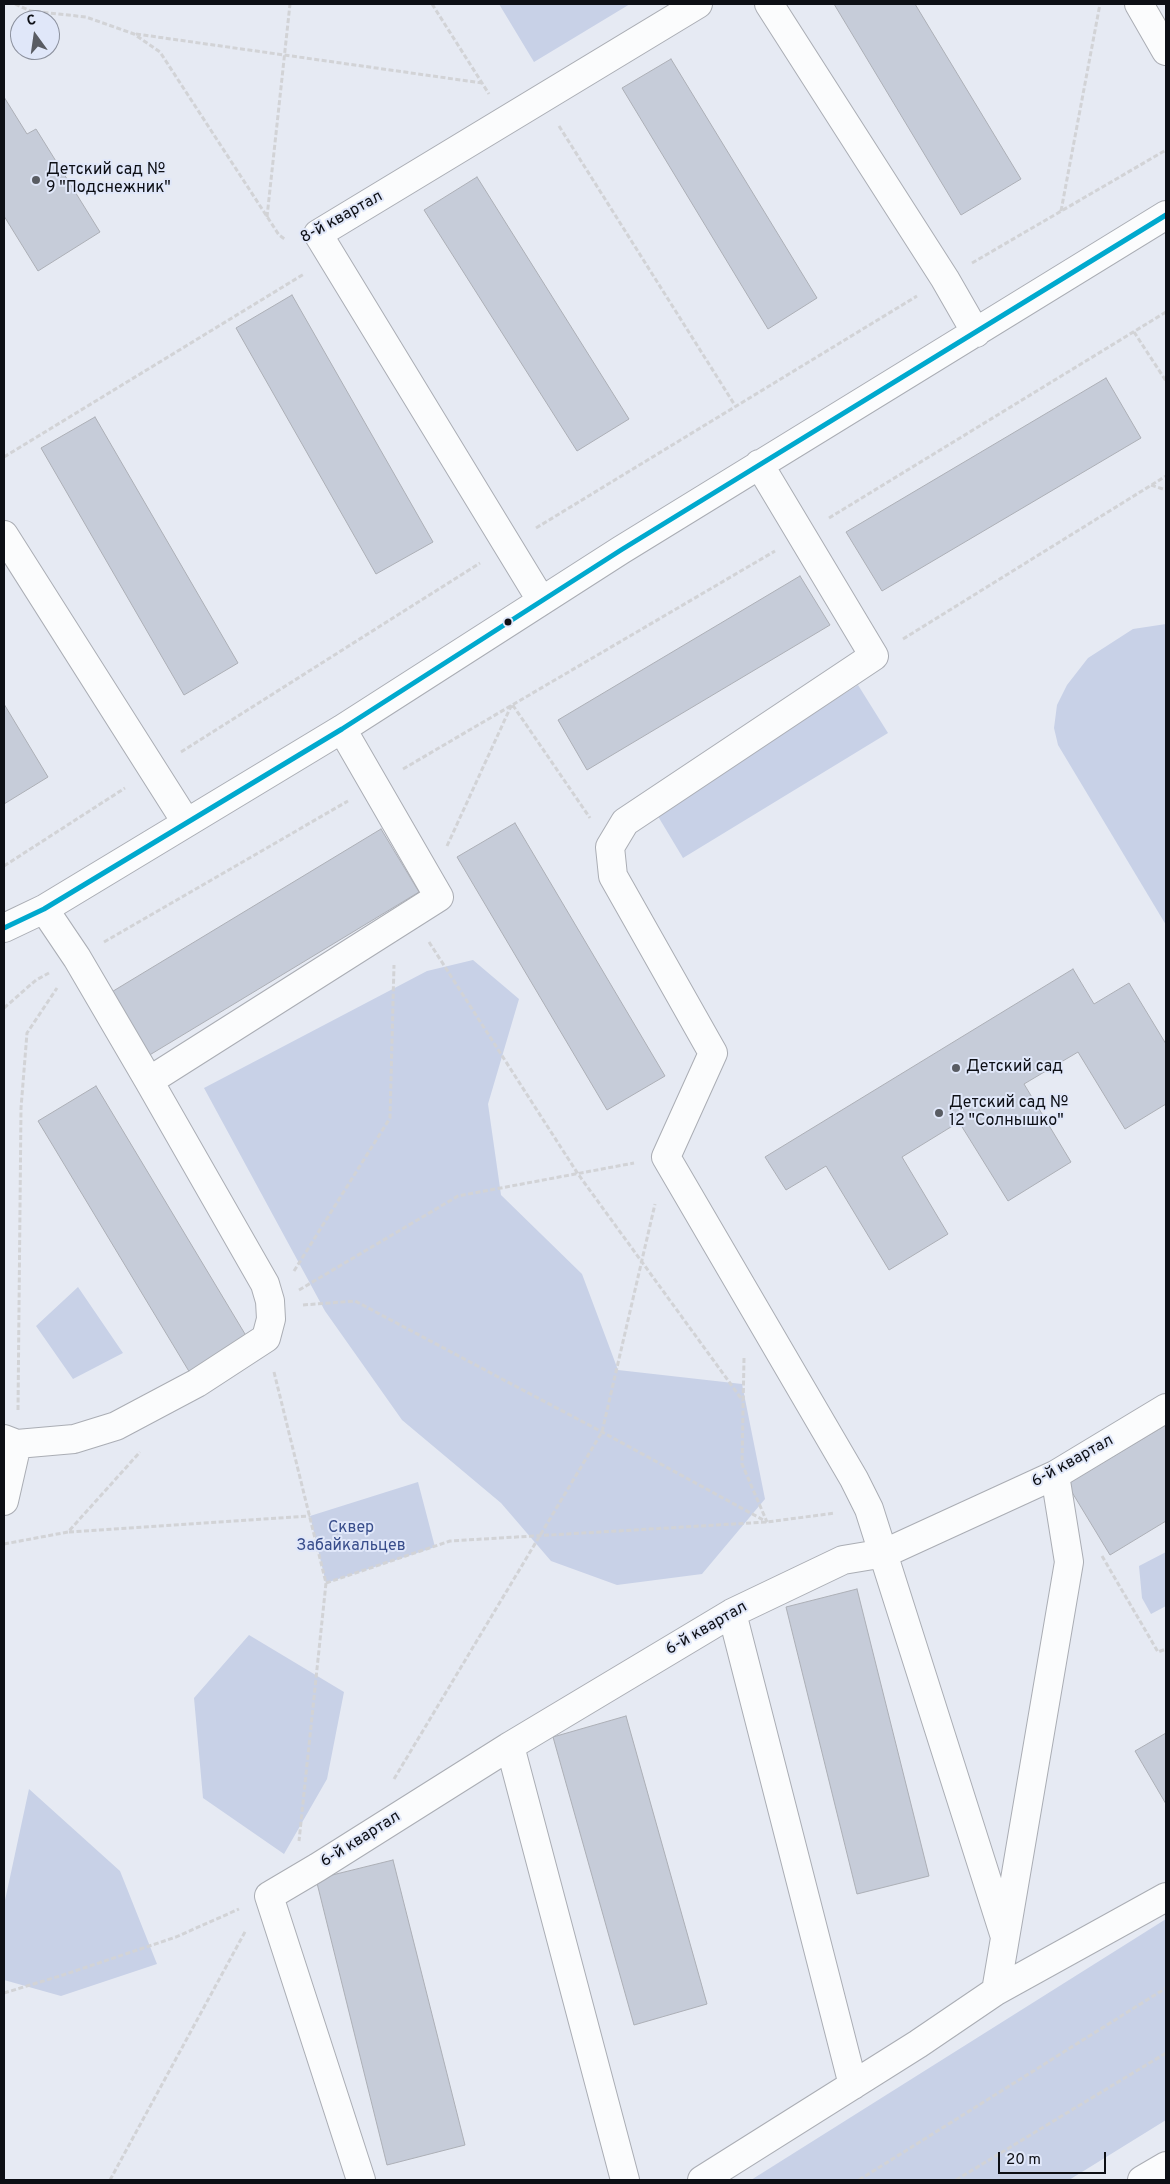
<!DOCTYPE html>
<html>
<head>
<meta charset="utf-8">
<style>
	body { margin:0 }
	#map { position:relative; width:1170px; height:2184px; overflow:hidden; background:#e6eaf3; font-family:Overpass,sans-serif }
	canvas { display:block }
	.frame { position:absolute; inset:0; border:5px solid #0d0f15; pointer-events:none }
	.north { position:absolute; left:10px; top:10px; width:50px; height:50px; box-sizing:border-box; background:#e0e7f9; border:1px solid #8c919e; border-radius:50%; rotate:346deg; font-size:14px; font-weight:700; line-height:20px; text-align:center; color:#0d0f15 }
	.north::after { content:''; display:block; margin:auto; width:18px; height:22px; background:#595c63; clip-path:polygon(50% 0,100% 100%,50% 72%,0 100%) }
	.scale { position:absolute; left:998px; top:2152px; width:108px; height:22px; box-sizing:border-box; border:2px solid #0d0f15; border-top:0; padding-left:6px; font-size:15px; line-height:18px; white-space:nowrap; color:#0d0f15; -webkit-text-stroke:4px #e0e7f9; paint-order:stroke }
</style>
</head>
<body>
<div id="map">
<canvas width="1170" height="2184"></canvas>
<div class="frame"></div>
<div class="north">С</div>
<div class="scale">20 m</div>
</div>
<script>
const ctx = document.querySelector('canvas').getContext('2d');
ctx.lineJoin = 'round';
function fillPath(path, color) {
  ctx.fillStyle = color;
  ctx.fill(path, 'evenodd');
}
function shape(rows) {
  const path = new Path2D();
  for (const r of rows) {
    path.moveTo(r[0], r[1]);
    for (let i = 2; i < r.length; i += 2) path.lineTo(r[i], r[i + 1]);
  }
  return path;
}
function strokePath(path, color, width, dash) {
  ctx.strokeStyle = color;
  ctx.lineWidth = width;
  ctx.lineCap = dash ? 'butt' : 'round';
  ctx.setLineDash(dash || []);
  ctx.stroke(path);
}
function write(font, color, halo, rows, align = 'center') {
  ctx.font = font + ' Overpass,sans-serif';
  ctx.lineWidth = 4;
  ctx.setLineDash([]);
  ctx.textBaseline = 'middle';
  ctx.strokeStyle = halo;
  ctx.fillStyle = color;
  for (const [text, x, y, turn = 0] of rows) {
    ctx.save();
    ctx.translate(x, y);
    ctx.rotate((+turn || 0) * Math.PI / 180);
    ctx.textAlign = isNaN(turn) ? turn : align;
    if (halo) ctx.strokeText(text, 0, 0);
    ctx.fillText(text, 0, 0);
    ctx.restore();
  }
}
const green = shape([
	[499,4,630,4,534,62],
	[1166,624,1166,925,1058,745,1054,728,1057,705,1067,685,1088,658,1133,629],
	[858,685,888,733,683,858,656,813],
	[473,960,519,999,488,1104,501,1195,582,1274,618,1370,742,1384,765,1499,702,1574,617,1585,551,1561,501,1503,402,1420,325,1311,204,1088,427,971],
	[78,1287,123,1353,73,1379,36,1326],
	[418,1482,435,1547,326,1583,310,1516],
	[1166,1552,1166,1606,1151,1614,1142,1598,1139,1566],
	[249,1635,344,1692,327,1779,284,1854,203,1798,194,1698],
	[29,1789,120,1871,157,1964,61,1996,4,1980,4,1905],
	[1166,1919,1166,2120,1069,2180,751,2180]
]);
const building = shape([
	[834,4,915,4,1021,179,961,215,834,4],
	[671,59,817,298,768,329,622,88,671,59],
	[4,97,27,134,36,129,100,232,38,271,4,216,4,97],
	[477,177,629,419,577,451,424,210,477,177],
	[292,295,433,542,376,574,236,328,292,295],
	[1106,378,1141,438,882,591,846,532,1106,378],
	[95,417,238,663,184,695,41,448,95,417],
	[800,576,830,625,587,770,558,720,800,576],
	[4,704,48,777,4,804,4,704],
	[515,823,665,1076,607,1110,457,857,515,823],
	[381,829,419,892,143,1059,105,996,381,829],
	[1073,969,1094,1004,1129,983,1166,1044,1166,1104,1125,1129,1078,1052,1024,1084,1071,1162,1008,1201,959,1122,902,1157,948,1234,889,1270,826,1166,786,1190,765,1157,1073,969],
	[96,1086,248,1339,190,1373,38,1121,96,1086],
	[1166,1425,1166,1521,1110,1555,1067,1484,1166,1425],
	[857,1589,929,1876,857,1894,786,1607,857,1589],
	[626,1716,707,2004,634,2025,553,1737,626,1716],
	[1166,1733,1166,1804,1135,1751,1166,1733],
	[393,1860,465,2145,387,2165,316,1879,393,1860]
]);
const path = shape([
	[15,4,31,11,86,17,134,34,160,52,279,235,286,240],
	[432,4,489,94],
	[136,34,482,83],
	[559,126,736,407],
	[1061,211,1100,4],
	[267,217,290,4],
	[972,263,1166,150],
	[1134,332,1166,381],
	[4,457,304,274],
	[1151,485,1166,490],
	[829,518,1166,312],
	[536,528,917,296],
	[903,639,1166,476],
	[181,752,480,563],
	[403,769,775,551],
	[447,846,512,704,590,818],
	[4,866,125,788],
	[104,942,348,801],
	[429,942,578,1174,743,1401],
	[4,1008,36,980,49,973],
	[294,1271,390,1118,394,965],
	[299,1290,458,1196,634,1163],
	[303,1305,355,1301,602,1432,767,1522],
	[744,1358,742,1464,767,1522],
	[274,1372,326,1583,299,1841],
	[18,1410,21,1108,27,1033,57,988],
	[69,1532,310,1516],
	[4,1544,68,1532,140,1452],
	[1102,1556,1158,1652,1166,1649],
	[326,1583,450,1541,767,1522,835,1513],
	[394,1779,602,1432,655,1204],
	[4,1993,63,1975,176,1937,239,1909],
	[110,2180,246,1930],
	[859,2180,1166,1988],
	[956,2180,1166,2053]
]);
const minor = shape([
	[769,4,945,279,976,333],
	[1139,4,1166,51],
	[759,464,874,656,625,822,610,847,613,876,713,1053,666,1157,854,1479,869,1509,1005,1937],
	[4,535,186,822],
	[541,600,318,234,698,4],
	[4,928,44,909,342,729,621,550,1166,215],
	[149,1081,439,897,342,729],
	[4,1439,17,1444,74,1439,116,1426,197,1383,266,1338,271,1319,270,1301,265,1284,149,1081,77,958,44,909],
	[4,1501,17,1444],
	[732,1613,853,2085],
	[510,1746,625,2180],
	[996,1991,1069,1562,1055,1475],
	[361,2180,269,1896,318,1867,510,1746,732,1613,843,1560,885,1553,1055,1475,1166,1408],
	[702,2180,918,2044,996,1991,1166,1897]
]);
const major = shape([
	[1142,2180,1166,2166]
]);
const bus1 = shape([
	[4,928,44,909,342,729,621,550,1166,215]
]);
const markers = [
	[36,180,5,"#595c63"],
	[508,622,4.5,"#0d0f15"],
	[956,1068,5,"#595c63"],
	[939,1113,5,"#595c63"]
];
const poiNames = [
	["Детский сад №",46,171],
	["9 \"Подснежник\"",46,189],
	["Детский сад",966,1068],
	["Детский сад №",949,1104],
	["12 \"Солнышко\"",949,1122]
];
const streetNames = [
	["8-й квартал",342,218,-29],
	["6-й квартал",1073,1462,-29],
	["6-й квартал",707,1629,-30],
	["6-й квартал",361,1840,-32]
];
const parkNames = [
	["Сквер",351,1529],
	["Забайкальцев",351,1547]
];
fillPath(green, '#c8d1e7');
fillPath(building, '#c6ccd9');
strokePath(building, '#acafb6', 1);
strokePath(minor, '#aaadb4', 30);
strokePath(major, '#aaadb4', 30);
strokePath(path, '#d2d3d6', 3, [5, 2.5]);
strokePath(minor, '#fbfcfd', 28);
strokePath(major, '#fbfcfd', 28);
strokePath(bus1, '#00a9ce', 5);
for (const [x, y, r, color] of markers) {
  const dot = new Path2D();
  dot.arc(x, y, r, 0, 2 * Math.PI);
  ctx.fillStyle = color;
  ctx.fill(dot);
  strokePath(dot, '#e0e7f9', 2);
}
write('16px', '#0d0f15', '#e0e7f9', poiNames, 'left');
write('16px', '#0d0f15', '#e0e7f9', streetNames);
write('16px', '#384d8b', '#e0e7f9', parkNames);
</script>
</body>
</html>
